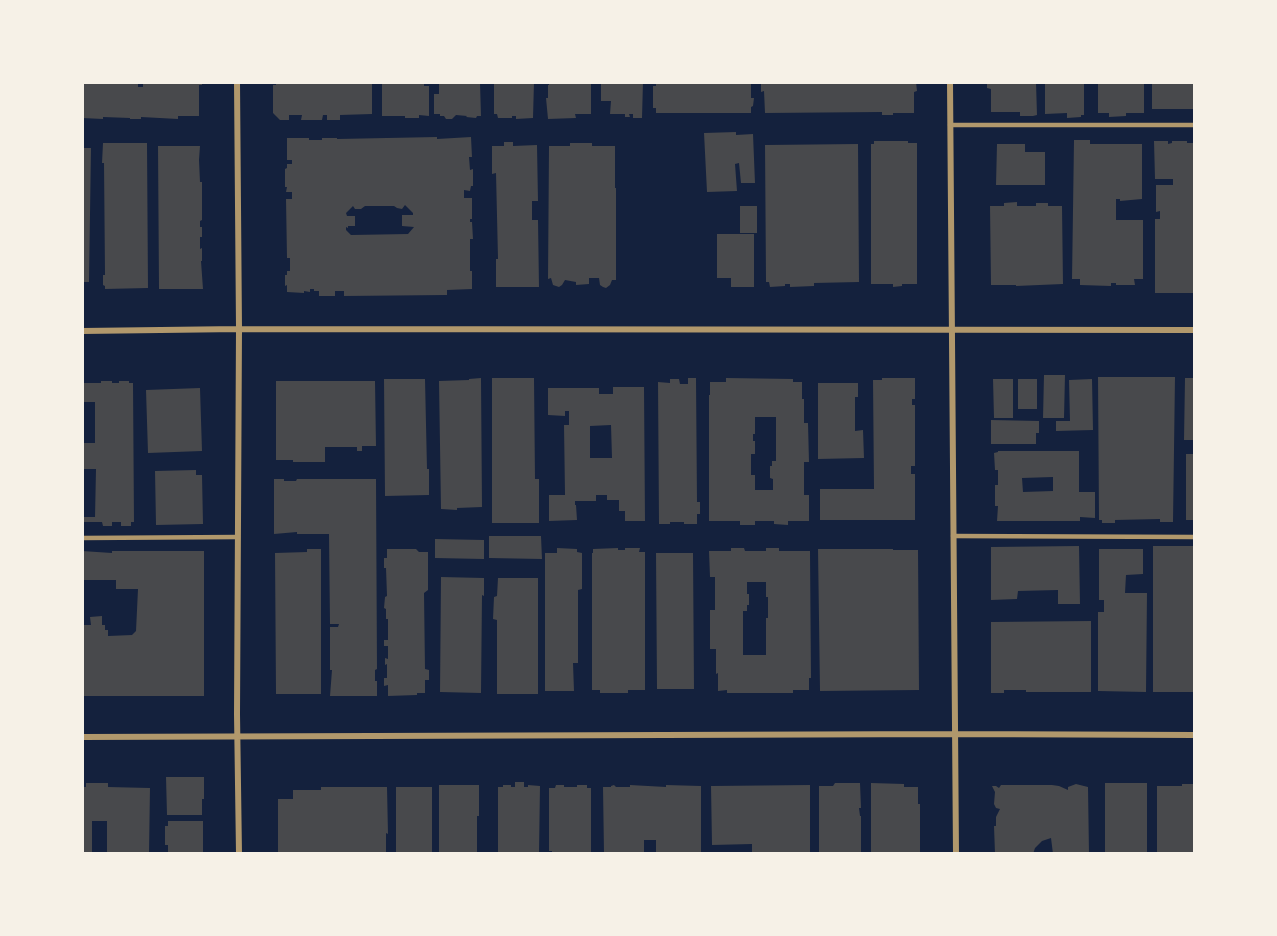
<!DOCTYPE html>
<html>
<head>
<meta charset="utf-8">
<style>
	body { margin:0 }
	#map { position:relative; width:1277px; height:936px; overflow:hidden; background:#14213d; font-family:"Archivo Narrow",sans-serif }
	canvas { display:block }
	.frame { position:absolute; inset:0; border:84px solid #f6f1e7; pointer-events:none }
</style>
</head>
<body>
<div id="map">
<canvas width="1277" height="936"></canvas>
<div class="frame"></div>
</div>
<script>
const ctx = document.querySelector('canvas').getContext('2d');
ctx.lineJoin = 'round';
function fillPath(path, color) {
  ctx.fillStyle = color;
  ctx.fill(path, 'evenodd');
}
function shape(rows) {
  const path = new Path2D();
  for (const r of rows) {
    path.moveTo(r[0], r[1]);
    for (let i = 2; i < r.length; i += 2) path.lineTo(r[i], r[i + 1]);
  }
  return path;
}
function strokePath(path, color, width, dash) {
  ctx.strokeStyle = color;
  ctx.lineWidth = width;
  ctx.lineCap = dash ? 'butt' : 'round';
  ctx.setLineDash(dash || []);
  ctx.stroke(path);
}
const building = shape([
	[82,82,138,82,138,87,143,87,143,82,202,82,202,85,199,85,199,116,178,116,178,119,141,117,141,119,130,119,130,118,103,117,103,119,82,118],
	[276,82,372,82,372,114,340,115,340,120,327,120,327,115,323,115,322,120,301,120,302,115,289,115,289,120,280,120,273,113,273,85,276,85],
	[382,82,424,82,424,86,429,86,429,116,419,115,419,118,405,118,405,116,382,116],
	[439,82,480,82,481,116,477,116,476,118,466,117,467,116,456,115,452,119,446,119,444,116,440,116,440,114,434,114,434,94,439,94],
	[494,82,534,82,533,118,516,119,516,116,512,116,512,118,498,118,497,114,494,114],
	[549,82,591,82,591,114,575,114,576,118,548,119,546,98,548,98,548,85,549,85],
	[601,82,643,82,642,118,633,118,633,114,629,114,630,117,625,117,625,114,610,114,611,101,601,101],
	[656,82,751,82,751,98,754,98,753,106,751,107,751,113,656,113,656,108,653,108,653,86,656,86],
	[761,82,916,82,917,91,914,92,914,113,893,113,893,115,882,115,882,112,765,113,764,91,761,92],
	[987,82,1036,82,1037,115,1033,116,1020,116,1020,112,991,112,991,89,987,88],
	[1045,82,1084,82,1084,115,1081,115,1081,117,1067,118,1067,113,1045,114],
	[1144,82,1144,113,1126,113,1126,116,1109,117,1109,113,1098,113,1098,83],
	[1194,82,1194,109,1152,109,1152,83],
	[736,132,736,135,753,134,755,183,741,183,739,163,735,164,737,191,707,192,704,133],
	[437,137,437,139,471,137,472,157,469,157,470,170,473,169,473,186,471,186,470,191,464,190,464,198,472,198,472,219,470,219,470,222,472,222,473,239,470,239,470,271,472,271,472,289,447,290,447,295,344,296,344,291,335,291,335,296,319,296,319,291,314,291,314,289,310,289,310,292,304,291,304,293,287,292,287,285,285,286,285,275,287,275,287,271,290,271,290,258,287,258,286,199,292,199,292,192,286,192,287,187,285,187,285,169,287,168,287,164,292,164,292,160,287,160,287,138,309,138,309,140,322,140,322,138,337,138,337,139],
	[405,205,413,213,413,215,402,215,402,226,414,227,408,234,351,235,346,230,346,227,348,228,348,226,355,226,355,216,347,216,346,213,353,206,355,209,361,209,365,206,394,206,397,208,402,209],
	[1074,140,1090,140,1090,144,1142,144,1142,199,1120,201,1120,199,1116,199,1116,220,1143,220,1143,279,1134,279,1135,285,1116,285,1116,283,1111,283,1111,286,1080,285,1080,279,1072,279],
	[874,141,908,141,908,143,917,143,917,284,902,284,902,286,893,287,893,284,871,284,871,144,874,144],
	[1154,141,1168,141,1168,144,1172,143,1172,141,1187,141,1187,143,1194,143,1194,293,1155,293,1155,219,1160,219,1160,211,1156,212,1156,185,1173,185,1173,179,1155,179],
	[504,142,513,142,513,146,537,145,538,201,532,201,532,220,538,220,539,287,496,287,496,259,498,259,496,173,492,174,492,146,504,146],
	[103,143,147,143,148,288,105,289,105,286,103,285,103,275,105,275,104,163,102,163],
	[570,143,592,143,592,146,615,146,615,188,616,188,616,280,612,280,610,285,606,288,603,287,600,285,599,278,589,278,589,284,576,285,576,282,565,280,562,285,559,287,553,285,551,278,548,279,549,146,570,146],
	[858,144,859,282,814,283,814,286,790,287,790,284,785,284,785,286,770,287,769,282,766,282,765,145],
	[997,144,1025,144,1025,152,1045,152,1045,185,996,185],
	[158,146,200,146,199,160,200,182,202,182,202,220,200,221,200,227,202,227,202,237,200,237,200,249,202,248,202,261,201,261,203,289,159,289],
	[82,148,91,148,89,282,82,282],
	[1017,202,1017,206,1036,206,1036,203,1048,203,1048,206,1062,206,1063,284,1016,286,1016,285,991,285,990,206,1004,206,1004,203],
	[740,206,757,206,757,233,740,233],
	[717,234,754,234,754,287,731,287,731,278,717,278],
	[1044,375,1065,375,1064,418,1043,418],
	[1098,377,1175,377,1173,522,1160,522,1160,519,1115,520,1115,523,1102,523,1102,520,1099,520],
	[481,378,482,507,457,508,457,510,441,509,439,381,469,380,469,379],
	[492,378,534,378,535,479,539,479,539,523,492,523],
	[688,378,696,378,697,502,700,502,700,514,697,514,697,524,684,524,684,522,670,522,670,524,659,524,658,382,670,383,670,379,679,379,680,384,688,384],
	[726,378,793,379,793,382,802,382,802,399,804,399,804,423,808,423,809,462,804,462,804,495,809,495,809,521,788,521,788,525,774,524,774,521,755,521,755,525,740,525,740,521,709,521,709,395,710,395,710,382,726,382],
	[755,417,776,417,776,461,772,461,772,466,770,466,770,478,773,479,773,490,755,490,755,475,751,475,751,454,755,454,755,441,753,441,753,434,755,434],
	[882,378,915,378,915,399,912,399,912,405,915,405,915,466,911,466,911,474,915,474,915,520,820,520,820,489,874,489,873,380,882,380],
	[1185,378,1194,378,1194,440,1184,440],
	[384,379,425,379,427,469,429,469,429,495,385,496],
	[993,379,1013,379,1013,418,994,418],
	[1018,379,1037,379,1037,409,1018,409],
	[1092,379,1093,430,1056,431,1056,421,1070,421,1069,380],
	[101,381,112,381,112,383,119,383,119,381,129,381,129,383,133,383,134,522,131,522,131,526,121,526,121,522,112,522,112,526,103,526,102,522,82,522,82,517,95,517,96,469,82,469,82,443,95,443,95,402,82,402,82,383,101,383],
	[276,381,375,381,376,446,362,446,362,451,357,451,357,447,325,447,325,462,293,462,293,460,276,460],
	[818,383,858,383,858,397,855,397,855,431,863,430,864,458,818,459],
	[613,387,644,387,645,521,625,521,625,511,619,511,619,500,607,500,607,495,596,495,596,501,575,501,575,505,576,505,577,520,549,521,549,495,565,495,564,425,569,425,569,411,565,411,565,416,548,415,548,388,599,388,599,394,613,394],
	[611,425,612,458,590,458,590,426],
	[200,388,202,451,148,453,146,390],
	[991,420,1039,421,1039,433,1036,433,1036,444,991,444],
	[998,451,1079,451,1079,492,1095,492,1095,518,1080,517,1080,521,997,521,998,506,995,506,995,485,998,485,998,470,995,470,994,453,998,452],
	[1053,477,1053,491,1023,492,1022,478],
	[1186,454,1194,454,1194,520,1186,520],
	[196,470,196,475,202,475,203,524,156,525,155,471],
	[274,479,284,479,284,481,296,481,297,479,376,479,377,669,375,670,375,681,377,681,377,696,330,696,332,670,330,670,330,627,338,627,339,624,330,624,329,534,297,534,297,532,274,534],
	[489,536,541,536,542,559,489,558],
	[435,539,484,540,484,559,435,558],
	[1079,546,1080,604,1058,604,1058,590,1018,591,1017,599,991,600,991,547],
	[1153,546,1194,546,1194,692,1153,692],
	[557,548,577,549,577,552,582,553,582,589,578,590,578,663,573,663,574,691,545,691,545,553,557,553],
	[618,548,618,550,625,550,625,548,640,548,639,552,645,552,645,690,628,690,628,693,600,693,600,690,592,690,592,553,593,553,593,549],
	[731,548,744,548,745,551,766,551,766,548,779,548,779,551,810,551,811,678,809,678,809,690,793,690,793,693,727,693,727,690,718,691,718,673,716,674,716,649,710,649,710,610,715,610,715,577,710,577,709,551,731,551],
	[747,582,766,582,766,597,768,597,768,618,766,618,766,655,743,655,743,611,747,611,747,605,749,605,749,594,747,594],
	[307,549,321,549,321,694,276,694,275,553,307,552],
	[387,549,416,549,419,552,428,552,428,590,424,593,425,669,429,670,429,680,425,680,425,693,417,693,417,695,388,696,388,685,384,686,384,678,387,678,387,664,385,665,385,658,388,659,388,646,384,646,384,640,388,640,388,619,386,619,386,609,384,608,385,597,387,596,386,568,384,568,384,558,387,558],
	[818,549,893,549,893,550,918,550,919,690,820,691],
	[1099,549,1143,549,1143,574,1126,575,1125,593,1147,593,1146,692,1098,691,1098,612,1104,612,1104,600,1099,600],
	[82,551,112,553,112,551,204,551,204,696,82,696,82,625,91,625,90,617,102,616,102,625,105,625,105,630,108,630,108,636,132,635,136,631,138,589,116,589,116,580,82,580],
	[656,553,693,553,694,689,657,689],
	[441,577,484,578,484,596,482,595,481,693,440,692],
	[498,578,538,578,538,694,497,694,497,620,493,619,494,597,497,596],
	[1091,621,1091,692,1026,692,1026,690,1004,690,1004,693,991,693,991,622],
	[166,777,204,777,204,799,202,799,202,815,167,815],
	[515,782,524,782,524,787,528,787,528,785,540,786,539,854,498,854,498,787,503,787,503,785,511,785,511,787,515,787],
	[86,783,108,783,108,787,150,788,149,854,107,854,107,821,92,821,92,854,82,854,82,798,84,798,84,787,86,787],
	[835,783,860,783,861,808,859,808,860,816,861,816,861,854,819,854,819,786,833,786],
	[871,783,904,784,904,787,918,787,918,804,920,804,920,854,871,854],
	[1105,783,1147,783,1147,854,1105,854],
	[1076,784,1088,787,1089,854,1053,854,1051,838,1042,841,1035,848,1033,854,995,854,994,826,996,826,996,817,1000,809,996,808,994,804,995,792,992,786,996,786,999,788,1001,785,1052,785,1059,786,1068,790,1068,787],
	[1182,784,1194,784,1194,854,1157,854,1157,786,1182,786],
	[439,785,479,785,479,816,477,816,477,854,439,854],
	[556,785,564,785,564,787,577,787,577,785,587,785,587,788,591,788,591,854,552,854,552,851,549,851,549,788,555,788],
	[614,785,616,787,630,787,630,785,666,787,666,785,701,786,701,854,656,854,656,840,644,840,644,854,604,854,603,787,611,787,611,786],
	[810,785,810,853,752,854,752,844,712,845,711,786],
	[321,787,387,787,388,834,386,833,386,854,278,854,278,799,293,799,293,790,321,790],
	[396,787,432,787,432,854,396,854],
	[168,821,203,821,203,854,168,854,168,845,165,845,165,826,168,826]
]);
const service = shape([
	[950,125,1194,125],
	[953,536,1194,537],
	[82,538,238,537]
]);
const minor = shape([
	[237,82,239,329,237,714,239,854],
	[950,82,956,854],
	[82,331,239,329,1194,330],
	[82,737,954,734,1194,735]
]);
fillPath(building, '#48494c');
strokePath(service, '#b1986c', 4.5);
strokePath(minor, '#b1986c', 6);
</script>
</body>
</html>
